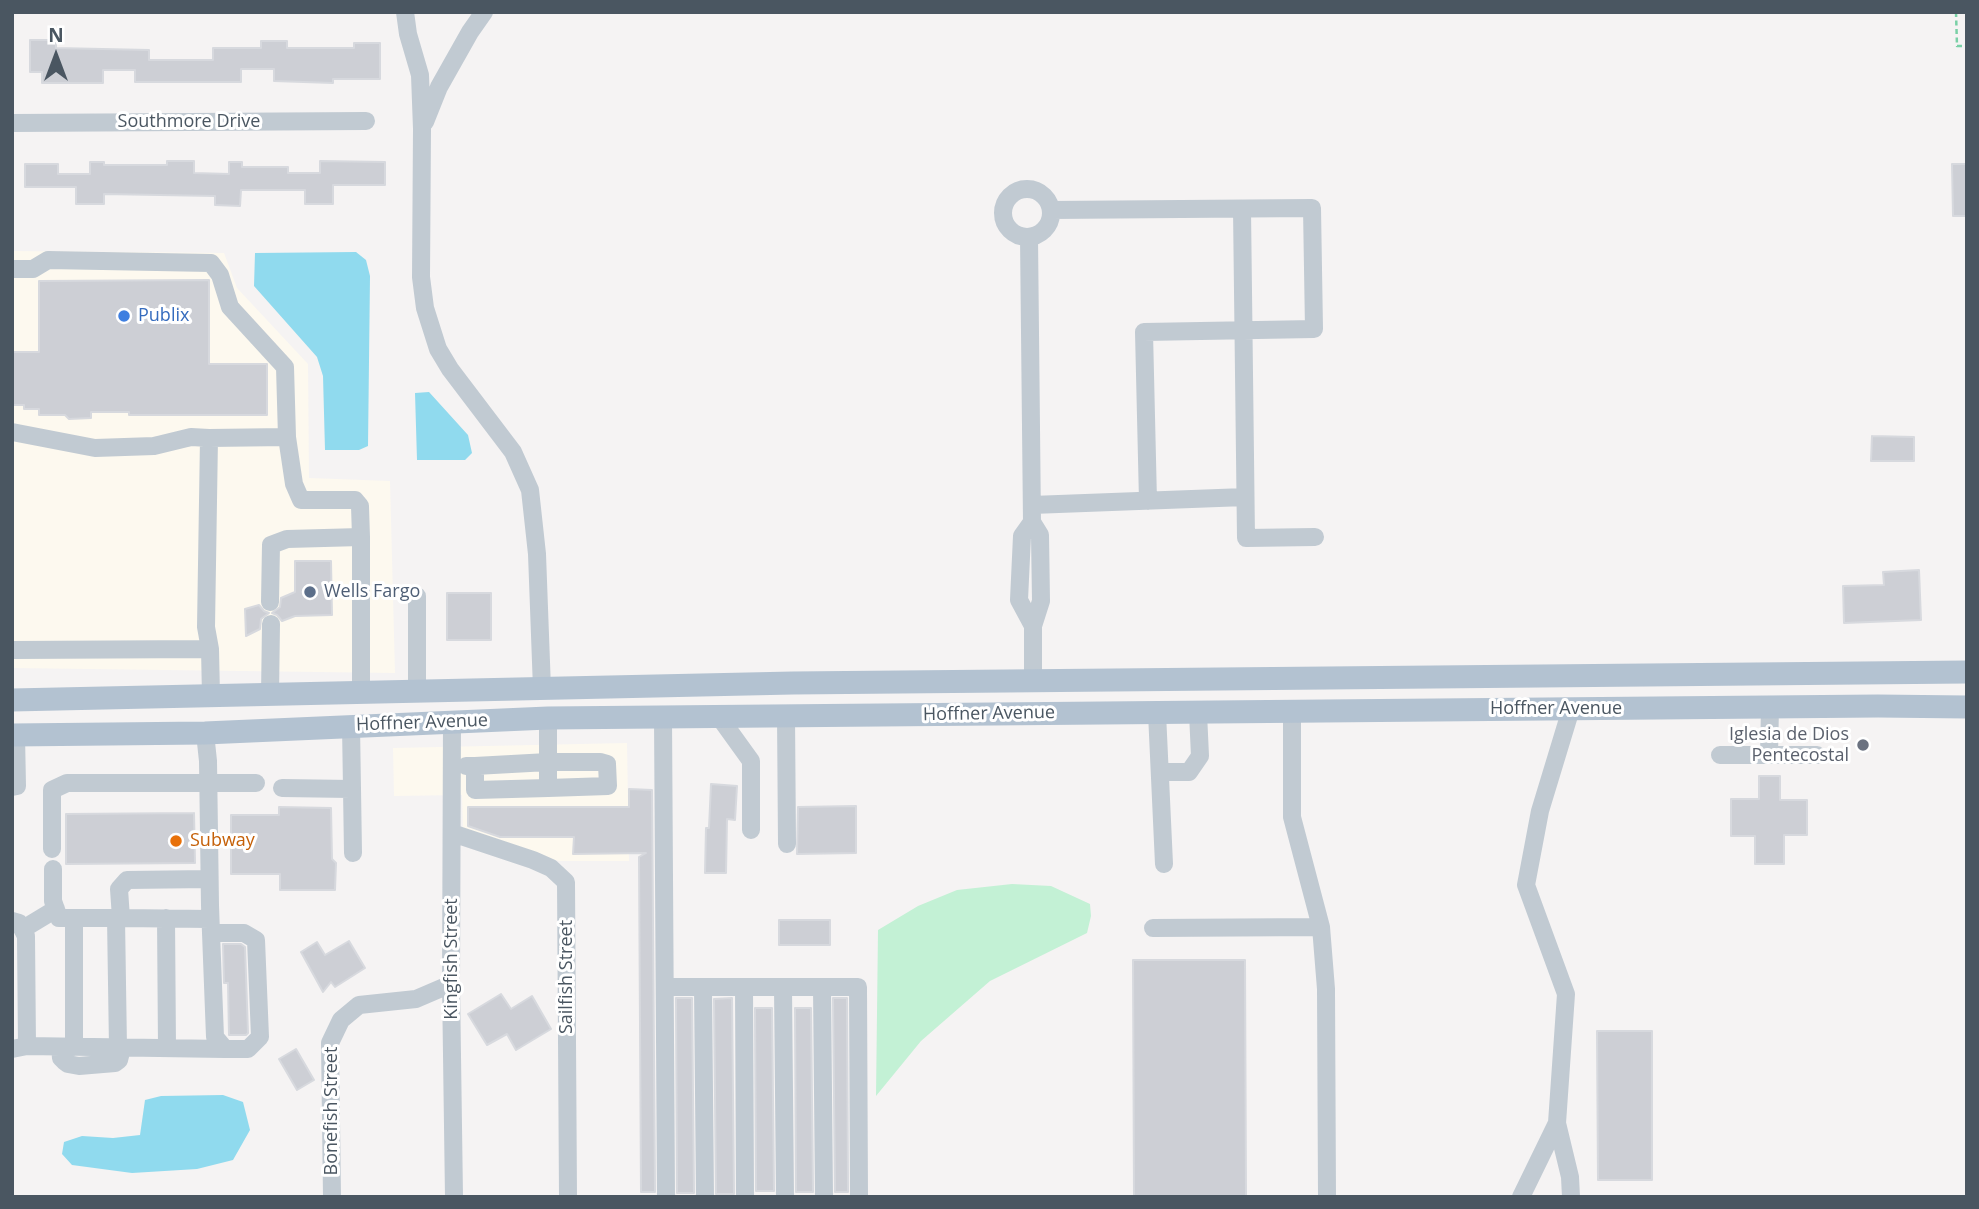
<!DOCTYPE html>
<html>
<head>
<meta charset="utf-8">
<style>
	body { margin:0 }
	#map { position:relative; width:1979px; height:1209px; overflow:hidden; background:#f5f3f3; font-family:"Open Sans",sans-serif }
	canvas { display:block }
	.frame { position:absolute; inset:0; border:14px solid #4a5661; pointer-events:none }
	.north { position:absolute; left:21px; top:21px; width:70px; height:70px; -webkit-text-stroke:5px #fff; paint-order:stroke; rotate:0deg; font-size:19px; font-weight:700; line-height:28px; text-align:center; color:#4a5661 }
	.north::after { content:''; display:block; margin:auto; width:24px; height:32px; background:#4a5661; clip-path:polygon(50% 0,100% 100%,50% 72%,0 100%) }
</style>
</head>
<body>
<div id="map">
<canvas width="1979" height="1209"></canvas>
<div class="frame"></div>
<div class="north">N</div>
</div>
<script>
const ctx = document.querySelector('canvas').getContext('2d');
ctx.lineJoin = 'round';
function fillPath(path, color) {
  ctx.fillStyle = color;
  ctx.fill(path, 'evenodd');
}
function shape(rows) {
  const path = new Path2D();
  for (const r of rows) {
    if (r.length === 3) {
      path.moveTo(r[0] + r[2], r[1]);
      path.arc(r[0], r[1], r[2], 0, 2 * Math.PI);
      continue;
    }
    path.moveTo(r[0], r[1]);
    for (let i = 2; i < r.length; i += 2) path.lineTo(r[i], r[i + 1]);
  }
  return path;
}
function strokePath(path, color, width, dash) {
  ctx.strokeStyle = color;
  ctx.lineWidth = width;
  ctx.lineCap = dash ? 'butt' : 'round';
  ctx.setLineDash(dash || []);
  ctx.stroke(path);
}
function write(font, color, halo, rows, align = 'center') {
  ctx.font = font + ' "Open Sans",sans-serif';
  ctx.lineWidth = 6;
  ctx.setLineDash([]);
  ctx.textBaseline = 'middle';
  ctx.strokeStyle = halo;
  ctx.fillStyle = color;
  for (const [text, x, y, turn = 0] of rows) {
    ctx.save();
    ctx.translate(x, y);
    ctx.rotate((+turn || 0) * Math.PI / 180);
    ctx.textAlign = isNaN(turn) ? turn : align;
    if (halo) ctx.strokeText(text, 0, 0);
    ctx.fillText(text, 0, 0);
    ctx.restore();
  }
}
const commercial = shape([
	[12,251,224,253,237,288,308,364,309,478,390,481,395,673,12,668],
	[627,743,629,861,559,861,482,841,463,830,462,795,394,796,393,748]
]);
const green = shape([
	[1012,884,1051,886,1090,904,1091,916,1087,933,990,981,921,1041,876,1096,878,930,918,906,957,890]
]);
const water = shape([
	[356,252,366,260,370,276,368,446,359,450,325,450,323,376,317,357,254,286,255,253],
	[429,392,468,435,472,453,465,460,417,460,415,393],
	[223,1095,243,1102,250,1130,233,1160,197,1169,132,1173,72,1165,62,1154,64,1142,82,1136,113,1138,140,1135,145,1100,161,1096]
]);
const building = shape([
	[30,40,56,40,56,48,149,50,149,60,213,60,213,48,261,48,261,41,287,41,287,48,354,48,354,43,380,43,380,79,333,79,333,83,274,81,274,69,241,69,241,82,135,82,135,70,103,70,103,83,42,83,42,72,30,72,30,40],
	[167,161,194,161,194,173,229,174,229,162,242,162,242,167,288,167,288,173,320,173,320,161,385,162,385,185,333,185,333,204,305,204,305,190,241,190,240,206,215,205,215,196,104,194,104,204,76,204,76,187,25,187,25,164,58,164,58,174,90,174,90,162,104,162,104,165,167,165,167,161],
	[1952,164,1967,164,1967,216,1953,216,1952,164],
	[209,280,209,364,267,364,267,415,129,415,129,412,91,412,91,418,69,419,65,415,39,415,39,409,24,409,24,405,12,405,12,352,39,352,39,281,209,280],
	[1872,436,1914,437,1914,461,1871,461,1872,436],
	[295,561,331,561,332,615,295,616,282,621,277,615,272,613,280,607,281,598,295,592,295,561],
	[1919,570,1921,620,1844,623,1843,586,1884,585,1883,572,1919,570],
	[447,593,491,593,491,640,447,640,447,593],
	[259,605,264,611,269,613,261,619,260,629,246,636,245,609,259,605],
	[1759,776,1780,776,1780,800,1807,800,1807,835,1784,835,1784,864,1755,864,1755,836,1731,836,1731,799,1759,799,1759,776],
	[711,784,737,786,735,820,727,819,726,873,705,873,706,828,709,828,711,784],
	[629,789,652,790,655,1192,641,1192,639,857,646,853,573,854,574,837,500,837,468,826,468,807,629,807,629,789],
	[856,806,856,853,797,854,798,807,856,806],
	[279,807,331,808,332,859,336,863,335,890,280,890,280,874,231,874,231,815,279,815,279,807],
	[194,813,195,863,66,864,66,814,194,813],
	[779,920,830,920,830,945,779,945,779,920],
	[349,941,365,968,335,987,331,982,323,992,301,952,317,942,325,955,349,941],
	[223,944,241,944,245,947,248,1033,246,1035,229,1035,228,983,224,983,223,944],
	[1133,960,1245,960,1246,1197,1134,1197,1133,960],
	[501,994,511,1009,532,996,551,1029,516,1050,507,1034,487,1045,468,1014,501,994],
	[676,998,692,998,694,1193,677,1193,676,998],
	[732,998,734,1194,716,1194,714,999,732,998],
	[833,998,847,998,848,1192,835,1192,833,998],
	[755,1008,772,1008,774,1191,756,1191,755,1008],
	[795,1008,811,1008,813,1192,796,1192,795,1008],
	[1597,1031,1652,1031,1652,1180,1598,1180,1597,1031],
	[296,1049,314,1080,297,1090,279,1059,296,1049]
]);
const path = shape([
	[1956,12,1957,46,1967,46]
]);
const minor = shape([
	[405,12,408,34,420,75,422,129,421,277,425,308,438,349,450,369,513,452,530,490,537,554,542,689],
	[425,122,439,87,470,32,484,12],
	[12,123,366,121],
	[1027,213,24],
	[1242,209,1246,538,1315,537],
	[1051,210,1312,208,1314,329,1144,332,1148,501],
	[1029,237,1032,522],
	[12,269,33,269,48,260,211,263,220,275,230,307,285,367,287,437,209,438],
	[12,432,95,448,154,446,191,437,209,438,206,627,210,649,211,696],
	[287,437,294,484,301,500,355,500,360,506,361,537],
	[1032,505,1245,497],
	[270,602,271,545,287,539,361,537,361,692],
	[1033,626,1019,600,1022,536,1032,522,1040,535,1041,601,1033,626,1033,680],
	[12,650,210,649],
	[417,691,417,596],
	[270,695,271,624],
	[1571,709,1540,811,1526,885,1566,994,1557,1123,1570,1177,1571,1197],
	[1157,713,1164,864],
	[786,716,787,844],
	[663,717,666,1197],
	[720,718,751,761,751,830],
	[452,722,451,984,454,1197],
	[351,725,353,853],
	[205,733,208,761,210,905,211,933,215,1037,225,1049,248,1049,260,1037,256,940,244,933,211,933],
	[1720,755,1817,755],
	[1769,755,1770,707],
	[466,766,475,766,475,790,548,788,548,718],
	[475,766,548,762,600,762,607,764,608,786,548,788],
	[1160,772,1189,772,1200,756,1198,713],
	[12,787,17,786,16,735],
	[282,788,351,789],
	[452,833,533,860,551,868,566,882,568,1197],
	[52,849,52,790,67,783,256,783],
	[53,869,53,901,59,918,121,918],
	[209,879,127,880,119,889,121,918,210,919],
	[74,918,74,1047],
	[116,918,118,1048],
	[166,918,167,1048],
	[12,921,19,923,26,936,27,1046],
	[1321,927,1326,989,1327,1197],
	[1153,928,1321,927,1292,817,1292,711],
	[23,929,56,909],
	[665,987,703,987,705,1197],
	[703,987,858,987,859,1197],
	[744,987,745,1197],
	[783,987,785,1197],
	[822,987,824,1197],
	[60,1047,61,1058,64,1061,68,1064,79,1066,115,1063,119,1060,122,1048],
	[12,1049,27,1046,225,1049],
	[332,1197,330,1043,341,1020,359,1005,416,999,451,984],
	[1521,1197,1557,1123]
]);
const major = shape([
	[12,700,793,683,1967,672],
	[12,735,205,733,548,718,1878,706,1967,707]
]);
const markers = [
	[124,316,7,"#3f7fe0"],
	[310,592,7,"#5c6f8a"],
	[1863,745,7,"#6b7280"],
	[176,841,7,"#e8710a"]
];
const streetNames = [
	["Southmore Drive",189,122],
	["Hoffner Avenue",1556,709],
	["Hoffner Avenue",989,714,-1],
	["Hoffner Avenue",422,723,-2],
	["Kingfish Street",452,959,-90],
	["Sailfish Street",567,977,-90],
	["Bonefish Street",332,1111,-90]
];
const shopNames = [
	["Publix",138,316]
];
const serviceNames = [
	["Wells Fargo",324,592]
];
const worshipNames = [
	["Iglesia de Dios",1849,735],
	["Pentecostal",1849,756]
];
const foodNames = [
	["Subway",190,841]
];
fillPath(commercial, '#fdf9ef');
fillPath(green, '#c3f1d5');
fillPath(water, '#90daee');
fillPath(building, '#cdcfd5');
strokePath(building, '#d7d9de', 2);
strokePath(path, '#7ad0a6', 2.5, [5, 3.5]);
strokePath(minor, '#c1cad2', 18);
strokePath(major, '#b3c2d1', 23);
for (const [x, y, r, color] of markers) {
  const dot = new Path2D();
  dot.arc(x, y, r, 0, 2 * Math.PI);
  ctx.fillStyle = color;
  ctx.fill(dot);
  strokePath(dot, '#fff', 2.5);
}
write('18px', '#4a5661', '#fff', streetNames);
write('18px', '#366cbe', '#fff', shopNames, 'left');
write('18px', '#4e5e75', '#fff', serviceNames, 'left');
write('18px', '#5b616d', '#fff', worshipNames, 'right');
write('18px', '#c56008', '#fff', foodNames, 'left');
</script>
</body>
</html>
